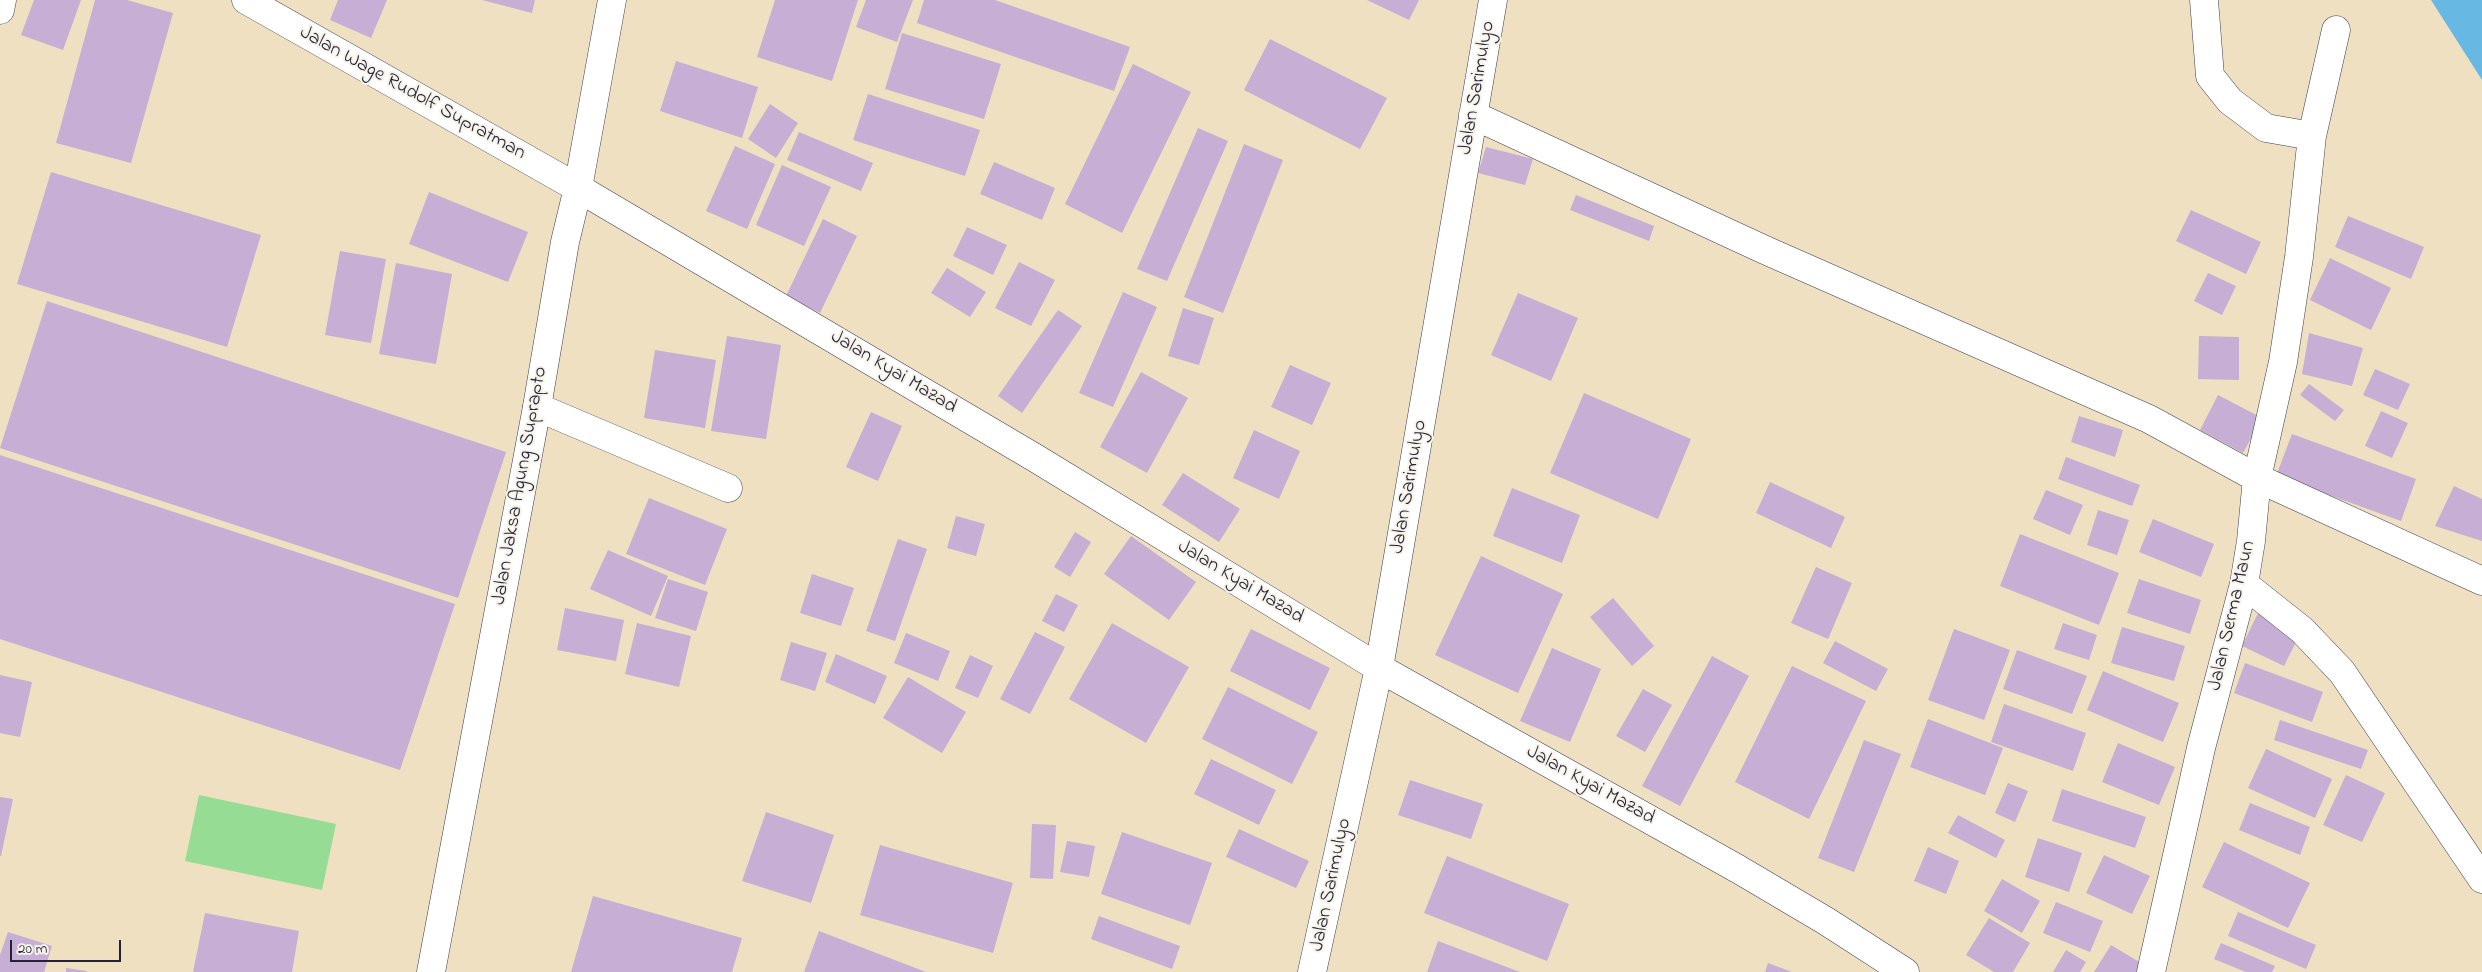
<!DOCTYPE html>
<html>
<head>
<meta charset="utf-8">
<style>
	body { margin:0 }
	#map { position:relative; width:2482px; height:972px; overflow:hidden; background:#efe0c1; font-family:"Indie Flower",sans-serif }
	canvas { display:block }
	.scale { position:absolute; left:10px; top:940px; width:111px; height:22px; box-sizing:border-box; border:2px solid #22223b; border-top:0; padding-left:6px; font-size:15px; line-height:18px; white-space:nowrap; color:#22223b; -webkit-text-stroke:4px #f7f3e8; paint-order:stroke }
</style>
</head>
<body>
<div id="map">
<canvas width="2482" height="972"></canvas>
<div class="scale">20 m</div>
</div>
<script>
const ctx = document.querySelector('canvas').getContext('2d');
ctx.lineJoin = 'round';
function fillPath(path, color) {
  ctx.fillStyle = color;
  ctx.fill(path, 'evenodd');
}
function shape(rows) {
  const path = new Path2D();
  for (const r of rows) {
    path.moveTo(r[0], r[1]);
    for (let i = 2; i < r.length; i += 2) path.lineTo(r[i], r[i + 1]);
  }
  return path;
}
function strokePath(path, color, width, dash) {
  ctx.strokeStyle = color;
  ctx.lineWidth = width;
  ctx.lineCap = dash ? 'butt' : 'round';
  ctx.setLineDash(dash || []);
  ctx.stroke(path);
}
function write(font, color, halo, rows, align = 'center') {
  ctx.font = font + ' "Indie Flower",sans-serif';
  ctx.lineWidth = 4;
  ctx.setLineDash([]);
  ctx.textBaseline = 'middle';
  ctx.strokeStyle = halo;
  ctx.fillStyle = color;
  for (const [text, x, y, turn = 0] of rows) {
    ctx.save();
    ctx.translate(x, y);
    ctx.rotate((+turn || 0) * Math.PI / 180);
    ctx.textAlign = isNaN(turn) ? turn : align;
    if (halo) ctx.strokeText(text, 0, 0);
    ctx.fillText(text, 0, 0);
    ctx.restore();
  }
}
const green = shape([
	[199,795,336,824,322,890,185,861]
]);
const water = shape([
	[2431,0,2482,0,2482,80]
]);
const building = shape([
	[34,0,81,0,63,50,21,35],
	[95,0,127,0,173,13,131,163,56,143],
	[338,0,387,0,371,38,330,20],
	[482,0,535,0,532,13],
	[775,0,858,0,832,81,757,57],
	[866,0,913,0,897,42,856,27],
	[924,0,995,0,1130,47,1114,91,917,23],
	[1367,0,1419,0,1409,20],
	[902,33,1001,64,984,119,885,89],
	[1270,39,1387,98,1360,149,1244,90],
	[676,61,758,87,742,138,660,111],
	[1133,64,1191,92,1122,233,1065,204],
	[868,94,980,130,965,176,853,140],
	[770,104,798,123,776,158,748,139],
	[1198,128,1228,141,1167,281,1137,269],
	[799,132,873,163,861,191,787,160],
	[1244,144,1283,160,1223,313,1184,297],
	[735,146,775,164,747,229,706,211],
	[1486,147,1533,159,1525,185,1478,173],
	[994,162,1055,188,1042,220,980,194],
	[782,165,831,187,804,246,756,225],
	[51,172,261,235,227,347,17,284],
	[429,192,528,232,508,282,409,244],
	[1576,195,1654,226,1649,241,1570,210],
	[2191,210,2261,242,2246,274,2176,241],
	[2348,216,2424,247,2411,279,2335,247],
	[823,219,857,236,820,313,786,296],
	[967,227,1007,245,993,275,953,256],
	[340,251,386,259,371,343,325,335],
	[2330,258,2391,288,2371,330,2310,300],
	[1019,262,1055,280,1031,326,995,308],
	[396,263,452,274,436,364,379,354],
	[947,268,986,292,970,317,931,293],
	[2208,273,2236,286,2222,315,2194,301],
	[1123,292,1157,307,1113,407,1079,393],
	[1518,293,1578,318,1551,381,1491,355],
	[47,301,506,452,458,598,0,448],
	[1183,308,1214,318,1199,365,1168,356],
	[1058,310,1082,326,1022,413,998,396],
	[2309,333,2363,348,2352,386,2302,374],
	[727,336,781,345,766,439,711,431],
	[2199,336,2239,337,2239,380,2198,379],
	[655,350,716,360,705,428,644,418],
	[1290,365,1331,383,1312,425,1271,407],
	[2375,369,2410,384,2398,410,2363,395],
	[1141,372,1188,398,1147,473,1100,447],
	[2309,384,2344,410,2335,421,2300,395],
	[1584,393,1691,439,1658,519,1550,473],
	[2218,395,2262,418,2243,453,2200,430],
	[2381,411,2408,423,2392,458,2365,446],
	[871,412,902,426,878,481,846,467],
	[2079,416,2123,430,2115,457,2071,442],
	[1254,430,1300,451,1279,499,1233,478],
	[2292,434,2416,479,2401,521,2276,476],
	[0,455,455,604,400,770,0,639],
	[2066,457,2140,485,2132,506,2058,479],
	[1183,473,1240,509,1219,542,1162,505],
	[1770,482,1845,517,1831,548,1756,513],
	[2454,486,2482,499,2482,541,2435,526],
	[1512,488,1580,515,1562,563,1493,536],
	[2046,490,2083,505,2070,535,2033,519],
	[649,498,727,529,705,585,626,554],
	[2098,510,2129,520,2117,555,2087,545],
	[956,516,985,524,976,556,947,548],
	[2153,519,2214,544,2201,577,2139,552],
	[1075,532,1091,542,1070,577,1054,567],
	[2020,534,2119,573,2099,625,2000,586],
	[1131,536,1196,582,1169,620,1104,574],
	[898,539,927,549,895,641,866,631],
	[608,550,668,576,651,616,590,589],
	[1481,556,1563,594,1518,693,1435,655],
	[1816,567,1852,583,1828,639,1791,623],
	[812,574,854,588,841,626,800,613],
	[668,579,708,592,696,631,655,618],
	[2139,579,2201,600,2190,634,2127,613],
	[1056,594,1078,605,1064,632,1042,621],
	[1613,598,1654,646,1632,666,1590,617],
	[565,608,624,620,616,661,557,650],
	[2260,609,2302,630,2284,666,2242,646],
	[637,623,691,636,679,687,625,674],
	[1112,623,1189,667,1146,743,1069,699],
	[2063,623,2097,635,2089,660,2054,649],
	[2122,627,2185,646,2174,681,2111,663],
	[1251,629,1330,668,1310,710,1230,671],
	[1954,629,2010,650,1984,720,1928,700],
	[1035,632,1065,647,1030,714,1000,699],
	[906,633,950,651,938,681,894,663],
	[1835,641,1888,669,1876,691,1823,663],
	[791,642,827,653,815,691,780,680],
	[1552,648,1601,669,1570,742,1520,721],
	[2017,650,2087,676,2072,714,2003,689],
	[836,654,887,676,875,704,825,682],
	[970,655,993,666,978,698,955,688],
	[1712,656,1749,676,1680,806,1642,786],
	[2245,663,2323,692,2312,722,2234,693],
	[1792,666,1866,701,1809,819,1735,782],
	[2103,671,2179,703,2163,742,2087,710],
	[0,675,32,682,20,737,0,733],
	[908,677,966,712,942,753,883,718],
	[1228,687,1318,732,1292,784,1202,739],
	[1643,689,1672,705,1645,752,1616,736],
	[2004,704,2086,733,2073,771,1991,742],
	[1928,719,2003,748,1985,795,1910,767],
	[2280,720,2368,750,2361,769,2274,740],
	[1864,740,1901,754,1854,872,1818,858],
	[2118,743,2175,767,2159,805,2102,782],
	[2266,749,2332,779,2315,818,2248,788],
	[1211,759,1276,790,1259,825,1194,794],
	[2346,775,2385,793,2362,842,2323,825],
	[1410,780,1483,804,1471,839,1398,815],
	[2008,783,2028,791,2015,822,1995,813],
	[2062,789,2146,817,2135,848,2052,821],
	[0,797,13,799,1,856,0,856],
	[2250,803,2310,827,2300,855,2239,830],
	[766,812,834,835,811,903,742,881],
	[1958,815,2005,840,1996,858,1948,833],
	[1032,824,1056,825,1053,879,1030,878],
	[1239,829,1309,861,1296,888,1226,857],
	[1122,832,1212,863,1190,925,1101,894],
	[2038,838,2082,853,2069,892,2025,877],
	[1067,841,1095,846,1089,877,1060,872],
	[2224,842,2310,883,2288,928,2202,887],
	[880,845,1013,883,993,953,860,915],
	[1928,847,1959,861,1946,894,1914,881],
	[2104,855,2150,876,2132,914,2086,893],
	[1447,856,1569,904,1547,961,1424,913],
	[2002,879,2040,901,2022,933,1984,911],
	[593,896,742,938,732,972,571,972],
	[2056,902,2103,921,2090,952,2043,933],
	[2238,912,2316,945,2306,969,2228,936],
	[205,913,299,931,292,972,193,972],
	[1099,916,1180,946,1172,969,1091,939],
	[1989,918,2030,943,2013,972,1994,972,1966,955],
	[819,931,926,972,804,972],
	[8,932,52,946,44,972,0,972,0,955],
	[1438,941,1520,972,1427,972],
	[2221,943,2275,966,2272,972,2246,972,2214,959],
	[2111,945,2141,963,2136,972,2094,972],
	[2066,950,2086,962,2080,972,2053,972],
	[1768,963,1792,972,1765,972],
	[66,968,87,971,87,972,66,972]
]);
const minor = shape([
	[1473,115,1765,250,2149,419,2257,478,2482,581],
	[2312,136,2336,30],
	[578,188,1037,459,1379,668,1738,869,1826,921,1905,972],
	[537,407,728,488],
	[2244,584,2302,630,2342,672,2482,879],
	[1312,972,1379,668,1493,0],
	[2151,972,2201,748,2244,584,2251,541,2257,478,2283,362,2299,257,2312,136,2266,128,2230,101,2210,76,2204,0]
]);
const tertiary = shape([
	[0,10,2,0]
]);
const secondary = shape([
	[246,0,578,188]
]);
const primary = shape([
	[431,972,537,407,565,242,578,188,612,0]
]);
const streetNames = [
	["Jalan Sarimulyo",1478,88,-80],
	["Jalan Wage Rudolf Supratman",412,94,29],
	["Jalan Kyai Mazad",893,373,31],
	["Jalan Jaksa Agung Suprapto",521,486,-80],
	["Jalan Sarimulyo",1410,487,-80],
	["Jalan Kyai Mazad",1240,583,31],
	["Jalan Serma Maun",2233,616,-77],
	["Jalan Kyai Mazad",1590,786,29],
	["Jalan Sarimulyo",1332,885,-78]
];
fillPath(green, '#97dc95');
fillPath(water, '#67b8e2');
fillPath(building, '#c6aed4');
strokePath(minor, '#413e4f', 29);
strokePath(tertiary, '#413e4f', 29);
strokePath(secondary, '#413e4f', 29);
strokePath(primary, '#413e4f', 29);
strokePath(minor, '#fff', 28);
strokePath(tertiary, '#fff', 28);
strokePath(secondary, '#fff', 28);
strokePath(primary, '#fff', 28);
write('20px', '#22223b', '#f7f3e8', streetNames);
</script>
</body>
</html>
